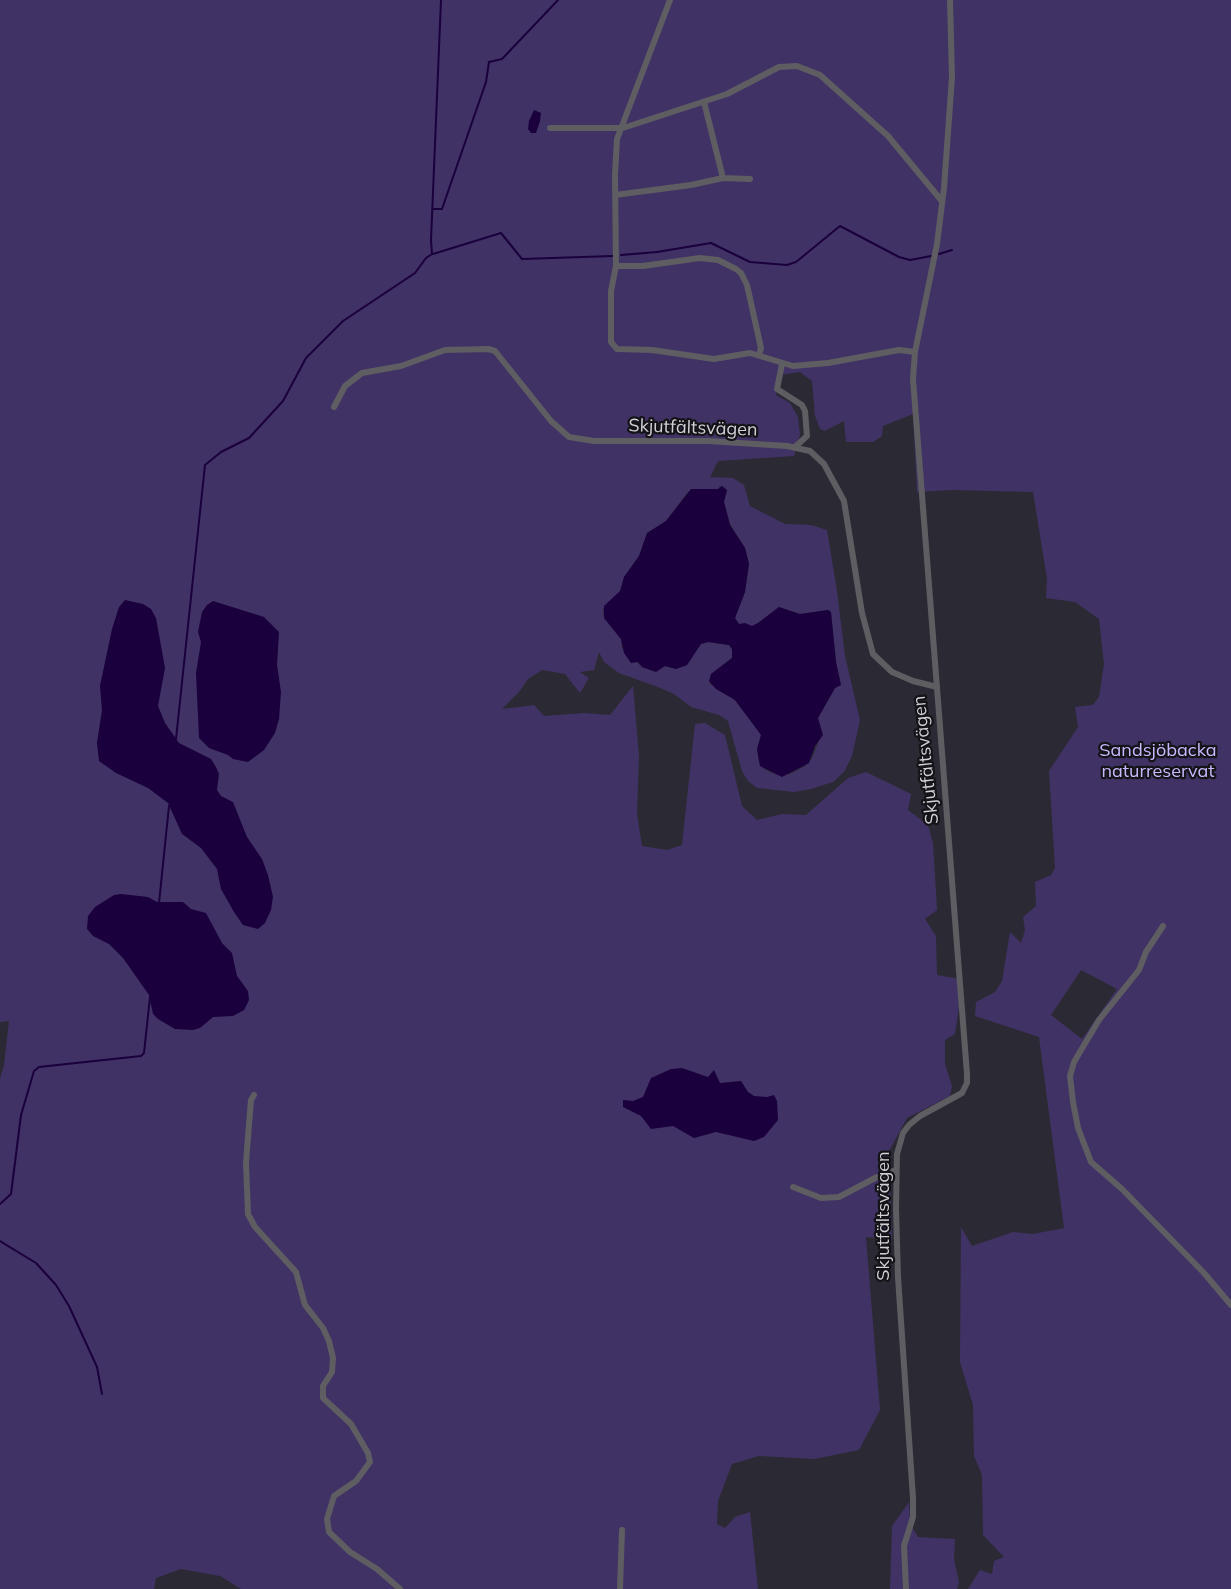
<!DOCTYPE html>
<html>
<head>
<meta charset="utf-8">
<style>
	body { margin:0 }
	canvas { display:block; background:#2b2933 }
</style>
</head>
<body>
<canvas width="1231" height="1589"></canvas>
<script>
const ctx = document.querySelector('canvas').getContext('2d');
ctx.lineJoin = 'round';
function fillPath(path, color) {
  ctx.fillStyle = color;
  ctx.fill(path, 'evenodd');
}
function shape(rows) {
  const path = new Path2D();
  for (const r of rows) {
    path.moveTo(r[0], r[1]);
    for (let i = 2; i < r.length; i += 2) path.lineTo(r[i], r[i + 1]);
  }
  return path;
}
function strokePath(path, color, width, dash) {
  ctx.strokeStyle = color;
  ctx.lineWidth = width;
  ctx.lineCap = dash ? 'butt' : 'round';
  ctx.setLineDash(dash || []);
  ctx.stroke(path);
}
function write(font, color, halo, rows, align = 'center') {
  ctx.font = font + ' Mulish,sans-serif';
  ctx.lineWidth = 4.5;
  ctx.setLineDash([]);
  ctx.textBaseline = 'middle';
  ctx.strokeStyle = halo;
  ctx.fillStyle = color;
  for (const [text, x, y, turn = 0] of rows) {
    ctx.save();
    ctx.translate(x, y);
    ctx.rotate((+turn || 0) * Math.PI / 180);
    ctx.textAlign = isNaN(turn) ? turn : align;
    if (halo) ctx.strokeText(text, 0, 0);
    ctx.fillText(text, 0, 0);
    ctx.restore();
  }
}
const green = shape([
	[0,0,1231,0,1231,1589,968,1589,980,1570,992,1574,994,1561,1004,1557,983,1535,982,1475,974,1456,973,1405,960,1362,961,1227,972,1246,1013,1232,1033,1234,1064,1228,1039,1037,975,1016,976,1002,995,992,1002,981,1010,932,1021,943,1025,930,1023,917,1036,906,1035,882,1051,875,1055,868,1049,771,1078,727,1075,707,1093,705,1099,697,1104,664,1099,619,1075,602,1046,598,1047,579,1033,492,952,490,917,492,913,414,883,426,882,436,873,442,846,442,844,421,825,431,820,429,815,416,812,381,800,372,780,375,776,395,790,403,798,417,800,435,794,456,718,461,710,477,733,478,744,485,750,506,785,524,811,525,827,530,837,591,845,656,860,720,852,756,844,772,833,782,811,789,794,792,757,788,748,781,742,771,728,721,719,715,691,707,674,694,658,687,619,673,604,662,599,652,594,670,580,672,589,678,580,693,565,674,542,670,528,679,519,692,502,709,534,705,544,716,584,713,610,715,633,686,639,756,637,814,642,846,667,850,682,845,695,724,705,723,725,735,742,806,757,820,782,814,806,815,848,778,866,772,911,794,908,810,928,825,933,843,937,910,925,919,936,936,937,975,960,979,959,1007,955,1034,945,1040,945,1064,952,1086,950,1096,907,1118,889,1151,892,1239,866,1237,880,1410,859,1450,814,1459,759,1456,732,1464,718,1501,717,1524,725,1528,735,1517,750,1512,758,1589,241,1589,220,1576,181,1569,156,1578,154,1589,0,1589,0,1079,4,1065,9,1021,0,1022],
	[720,486,726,490,724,502,730,524,745,548,749,564,745,592,735,618,739,624,752,626,758,623,779,607,800,614,828,610,831,612,836,662,841,685,835,688,818,718,819,727,822,733,812,758,805,766,790,774,777,775,764,769,759,762,757,749,761,735,752,721,731,696,710,684,711,674,732,658,732,649,729,645,708,642,700,644,687,665,676,669,665,666,653,671,642,667,622,648,621,639,604,618,603,609,621,591,624,577,639,556,647,533,666,521,688,492,718,489],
	[1081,970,1117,989,1082,1039,1051,1015],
	[909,1502,910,1524,918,1537,955,1539,954,1559,959,1582,957,1589,890,1589,892,1526]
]);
const water = shape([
	[534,110,541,113,540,121,536,133,531,133,528,129,529,121],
	[722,486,727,490,724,502,730,525,745,548,749,564,745,592,735,618,739,624,745,623,752,626,758,623,779,607,800,614,828,610,831,612,836,662,841,685,835,688,818,718,823,735,815,746,809,763,782,777,760,766,757,749,761,735,735,700,716,689,709,681,711,674,732,658,732,649,729,645,708,642,701,644,687,665,676,669,665,666,656,672,642,667,638,662,631,663,624,653,621,639,604,618,604,606,620,591,624,577,639,556,647,533,666,521,691,489,718,489],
	[125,600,143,604,151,609,156,618,165,668,158,706,165,723,179,743,211,759,216,767,219,774,217,790,221,796,233,802,247,837,262,859,268,875,273,897,271,910,265,923,258,929,243,925,234,912,221,889,217,869,201,848,182,834,168,803,148,788,116,773,99,761,97,743,102,710,100,686,112,629,119,607],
	[213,601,264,617,279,632,277,665,281,692,279,719,275,733,264,750,248,762,233,759,228,755,209,748,199,738,196,673,201,642,198,632,202,612,207,605],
	[121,894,148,897,157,902,183,902,191,909,206,913,222,943,232,953,237,976,248,991,249,1000,244,1010,233,1016,213,1017,200,1028,193,1030,175,1029,158,1019,153,1014,149,995,123,958,109,944,93,936,87,929,88,916,95,907,114,895],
	[682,1068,708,1077,714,1070,720,1083,741,1081,748,1092,754,1096,767,1097,774,1095,777,1101,778,1120,764,1137,754,1141,716,1132,694,1138,673,1126,651,1129,641,1116,623,1107,623,1100,633,1101,643,1097,651,1078,671,1069]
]);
const stream = shape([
	[434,209,442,209,486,82,489,62,502,59,558,0],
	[433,254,501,233,522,259,613,256],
	[939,254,952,250],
	[621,255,657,252,711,243,750,262,787,265,796,262,840,226,899,257,910,260,931,256],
	[176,739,205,465,221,452,249,438,283,401,306,358,343,321,415,273,426,258,432,254,431,240,441,0],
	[159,903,169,806],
	[0,1204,11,1194,21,1115,34,1071,39,1067,141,1056,144,1053,150,997],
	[0,1241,36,1263,56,1285,69,1306,97,1367,102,1394]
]);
const minor = shape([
	[704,102,723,178],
	[550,128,623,128,727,94,779,67,797,66,820,75,888,136,941,200],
	[615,195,691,185,723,178,750,179],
	[616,266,615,175,617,139,670,0],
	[759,355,761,348,747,285,741,273,736,269,718,260,700,258,643,266,616,266,611,291,611,342,617,349,652,350,714,359,750,353,793,366,828,363,899,350,915,352],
	[782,364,777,389,802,405,805,411,807,436,795,447],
	[334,407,345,386,362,373,401,366,445,350,488,349,495,351,551,421,569,437,594,441,708,441,787,446,810,451,824,464,844,501,862,613,873,654,892,672,913,681,937,687],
	[1163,926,1146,952,1139,970,1099,1020,1074,1062,1070,1076,1073,1102,1078,1128,1091,1162,1122,1189,1204,1273,1231,1305],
	[254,1095,251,1100,246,1162,248,1214,255,1227,296,1272,305,1305,323,1328,329,1341,333,1358,332,1372,323,1386,323,1398,351,1424,368,1453,370,1462,356,1481,334,1496,327,1519,329,1532,350,1552,377,1569,400,1589],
	[793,1187,821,1198,839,1197,877,1177,896,1170],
	[620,1589,622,1530],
	[906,1589,904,1546,913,1517,913,1498,898,1277,896,1209,897,1154,903,1133,909,1125,920,1116,962,1093,967,1083,967,1074,913,379,915,352,937,244,944,188,952,77,950,0]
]);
const streetNames = [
	["Skjutfältsvägen",693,428,2],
	["Skjutfältsvägen",926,760,-96],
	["Skjutfältsvägen",884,1216,-90]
];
const parkNames = [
	["Sandsjöbacka",1158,751],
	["naturreservat",1158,772]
];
fillPath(green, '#413265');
fillPath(water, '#1a003c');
strokePath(stream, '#1a003c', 2);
strokePath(minor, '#5e5d62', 6);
write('18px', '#d2d0d7', '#141317', streetNames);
write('18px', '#cab9fe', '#141317', parkNames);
</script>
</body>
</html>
